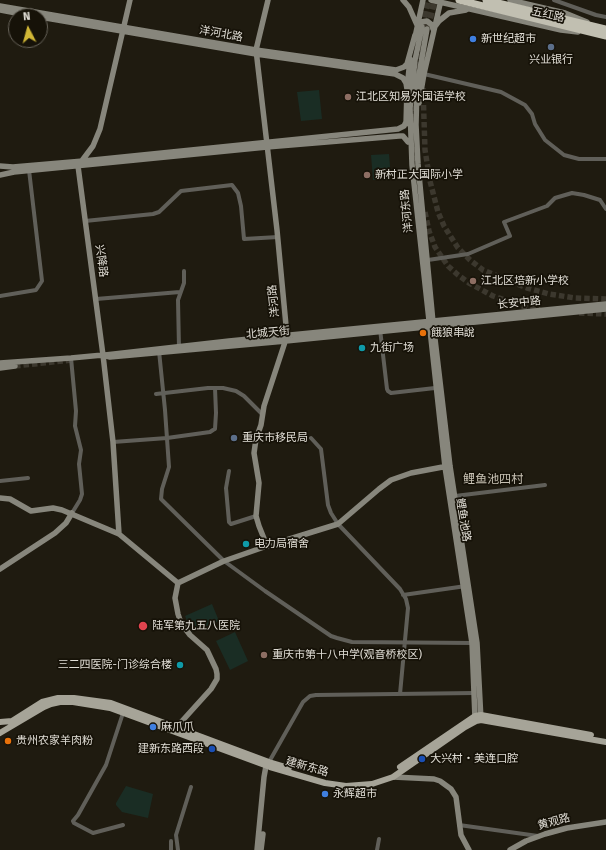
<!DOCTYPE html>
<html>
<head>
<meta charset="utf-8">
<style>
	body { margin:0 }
	#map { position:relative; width:606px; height:850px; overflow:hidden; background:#1f1b10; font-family:"Fira Sans",sans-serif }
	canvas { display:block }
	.north { position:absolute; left:8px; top:8px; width:40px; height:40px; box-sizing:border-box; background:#161208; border:1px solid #67635a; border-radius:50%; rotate:354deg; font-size:11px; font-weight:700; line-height:16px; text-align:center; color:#e0ddd5 }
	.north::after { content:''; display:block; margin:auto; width:14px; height:18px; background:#d1b736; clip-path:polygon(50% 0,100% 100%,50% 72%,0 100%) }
</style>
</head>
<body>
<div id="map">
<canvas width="606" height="850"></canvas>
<div class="north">N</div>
</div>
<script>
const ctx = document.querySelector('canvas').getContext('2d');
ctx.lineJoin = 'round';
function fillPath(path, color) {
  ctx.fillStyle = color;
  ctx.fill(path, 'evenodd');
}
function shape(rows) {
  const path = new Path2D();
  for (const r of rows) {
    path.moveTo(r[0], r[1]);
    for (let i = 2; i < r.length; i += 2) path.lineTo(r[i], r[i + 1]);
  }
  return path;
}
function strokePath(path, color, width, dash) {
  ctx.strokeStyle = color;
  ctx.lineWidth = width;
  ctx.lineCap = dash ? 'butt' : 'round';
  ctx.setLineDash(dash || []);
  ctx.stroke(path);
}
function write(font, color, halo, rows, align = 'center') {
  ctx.font = font + ' "Fira Sans","Noto Sans SC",sans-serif';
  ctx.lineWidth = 3.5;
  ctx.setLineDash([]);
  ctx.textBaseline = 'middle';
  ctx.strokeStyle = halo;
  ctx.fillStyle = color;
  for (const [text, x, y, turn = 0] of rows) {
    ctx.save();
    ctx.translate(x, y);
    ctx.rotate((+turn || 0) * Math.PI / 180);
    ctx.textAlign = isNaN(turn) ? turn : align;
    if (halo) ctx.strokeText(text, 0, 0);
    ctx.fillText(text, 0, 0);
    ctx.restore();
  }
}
const green = shape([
	[319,90,322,119,301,121,297,92],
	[389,154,391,179,373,180,371,155],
	[212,604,219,621,192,632,185,616],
	[235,632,248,661,230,670,216,641],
	[126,786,153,794,148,818,122,812,116,805,116,803]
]);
const secondaryTunnel = shape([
	[424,25,430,0],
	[416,76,421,43],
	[423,88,425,150,430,181,438,212,444,226,458,248,470,260,483,270,527,288,549,294,575,298,606,299],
	[413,128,414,95],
	[414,147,416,166],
	[425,212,429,231,435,247,448,266,458,275,469,283,493,296,525,307,540,310],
	[579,313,606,314],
	[15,366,72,360]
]);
const primaryTunnel = shape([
	[422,26,428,0],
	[428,27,435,0]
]);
const street = shape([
	[554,0,596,15,606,17],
	[424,74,501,92,525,105,532,114,535,124,545,140,564,155,579,159,606,159],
	[85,221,153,214,159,212,181,191,232,185,238,193,241,206,244,239,278,237],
	[428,260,468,254,510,236,504,222,547,206,555,198,572,193,584,195,600,200,606,209],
	[0,296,36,290,42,281,29,170],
	[96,299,180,292],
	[380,329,387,389,388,391,391,393,435,388],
	[179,348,178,300,184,283,184,271],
	[159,351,165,410,169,467,162,489,161,499,224,561,265,591,331,636,337,638,352,642,473,643],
	[71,358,76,411,75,426,81,450,79,464,82,494,80,500,72,513],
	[156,394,208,388,223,388,236,391,244,396,262,414],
	[311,438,321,449,328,505,331,513,338,524,400,589,406,599,408,608,400,694],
	[113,442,167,438,210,432,213,430,215,429,216,413,215,388],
	[229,471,226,488,229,522,231,524,256,516],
	[0,481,28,478],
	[455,496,545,485],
	[403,595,466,586],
	[123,713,106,765,78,815,73,821,74,823,93,833,123,825],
	[269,762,303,702,310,696,316,695,474,693],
	[459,825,538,836],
	[171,850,171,841],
	[178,850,176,835,191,787],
	[377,850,379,839]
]);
const secondary = shape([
	[403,0,409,7,417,25,421,22,427,21,432,25,433,29,439,21,449,13,466,10],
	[431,0,561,30,578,32],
	[510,0,565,13,587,22],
	[0,6,256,50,396,70,404,67,407,64,415,35],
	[0,10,32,16],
	[40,17,256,54,395,74,403,78,406,83,407,89],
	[422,27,415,60,410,108,412,165,445,467,472,643,475,719],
	[427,29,417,86,416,125,418,164,433,322,450,466,477,643,481,720],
	[415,37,423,0],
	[419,103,424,74,441,0],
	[406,124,407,89,410,59],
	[0,166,13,167,83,161,398,129,404,126,406,122],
	[0,175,14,172,267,147,399,136,403,136,408,142],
	[105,355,229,341,606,304],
	[0,363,71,358,103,355,110,357,286,341,606,309],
	[0,368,15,366],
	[0,498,10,499,31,511,53,508,62,510,119,534,178,583,175,598,178,614,181,623,190,635,207,650,216,669,217,674,217,679,211,689,174,730],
	[119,534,113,442,103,355,78,166,93,146,100,129,130,0],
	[267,546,338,524,379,489,391,480,411,473,448,466],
	[0,569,55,533,66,523,72,513],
	[178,583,224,561,267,546,259,526,256,516,259,483,254,453,256,439,261,425,264,406,287,336,277,230,256,50,268,0],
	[393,777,434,779,440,781,451,789,456,797,461,835,469,850],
	[257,850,264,777,266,766,269,763],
	[261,850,263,834],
	[510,850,526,841,545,834,567,828,606,822]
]);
const primary = shape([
	[0,722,12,721,42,702,58,698,74,698,111,703,269,762,289,768],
	[0,733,44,707,51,704,60,702,73,702,110,708,270,767,325,783,346,786,372,784,393,777,465,727,476,721,481,720,606,742],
	[400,767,475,716,481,715,591,735]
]);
const highway = shape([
	[459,0,606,36],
	[486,0,606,29]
]);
const markers = [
	[473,39,4,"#3f7fe0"],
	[551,47,4,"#5c6f8a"],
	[348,97,4,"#8d6e63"],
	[367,175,4,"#8d6e63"],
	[473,281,4,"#8d6e63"],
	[423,333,4,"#e8710a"],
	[362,348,4,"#0f9aa8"],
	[234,438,4,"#5c6f8a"],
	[246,544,4,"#0f9aa8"],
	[143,626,5,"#e0444e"],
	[264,655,4,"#8d6e63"],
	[180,665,4,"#0f9aa8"],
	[153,727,4,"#3f7fe0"],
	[8,741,4,"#e8710a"],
	[212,749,4,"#1a4fb4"],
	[422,759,4,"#1a4fb4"],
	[325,794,4,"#3f7fe0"]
];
const streetNames = [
	["五红路",548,15,12],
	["洋河北路",221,34,10],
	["洋河东路",407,211,-96],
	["兴降路",101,261,82],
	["洋河路",274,301,-96],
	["长安中路",519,303,-6],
	["北城天街",268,333,-5],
	["鲤鱼池路",463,520,81],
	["建新东路",307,767,16],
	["黄观路",554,822,-15]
];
const poiNames = [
	["新世纪超市",481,39],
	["兴业银行",551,60,"center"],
	["江北区知易外国语学校",356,97],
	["新村正大国际小学",375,175],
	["江北区培新小学校",481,281],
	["餓狼串說",431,333],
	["九街广场",370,348],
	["重庆市移民局",242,438],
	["电力局宿舍",254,544],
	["陆军第九五八医院",152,626],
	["重庆市第十八中学(观音桥校区)",272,655],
	["三二四医院-门诊综合楼",172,665,"right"],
	["麻爪爪",161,727],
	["贵州农家羊肉粉",16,741],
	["建新东路西段",204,749,"right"],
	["大兴村‧美连口腔",430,759],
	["永辉超市",333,794]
];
const neighbourhoodNames = [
	["鲤鱼池四村",493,480]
];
fillPath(green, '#1a2d24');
strokePath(secondaryTunnel, '#3c382e', 5.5, [5.5, 3]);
strokePath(primaryTunnel, '#3c382e', 6, [6, 3]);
strokePath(street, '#605f59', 4);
strokePath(secondary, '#87867c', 5.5);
strokePath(primary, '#a6a498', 6);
strokePath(highway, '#c1bfb1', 7);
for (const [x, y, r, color] of markers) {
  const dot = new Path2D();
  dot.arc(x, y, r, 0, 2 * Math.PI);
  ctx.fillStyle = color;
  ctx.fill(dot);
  strokePath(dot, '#161208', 1.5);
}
write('11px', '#e0ddd5', '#161208', streetNames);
write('11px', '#e0ddd5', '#161208', poiNames, 'left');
write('12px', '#c7c1b3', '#161208', neighbourhoodNames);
</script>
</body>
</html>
